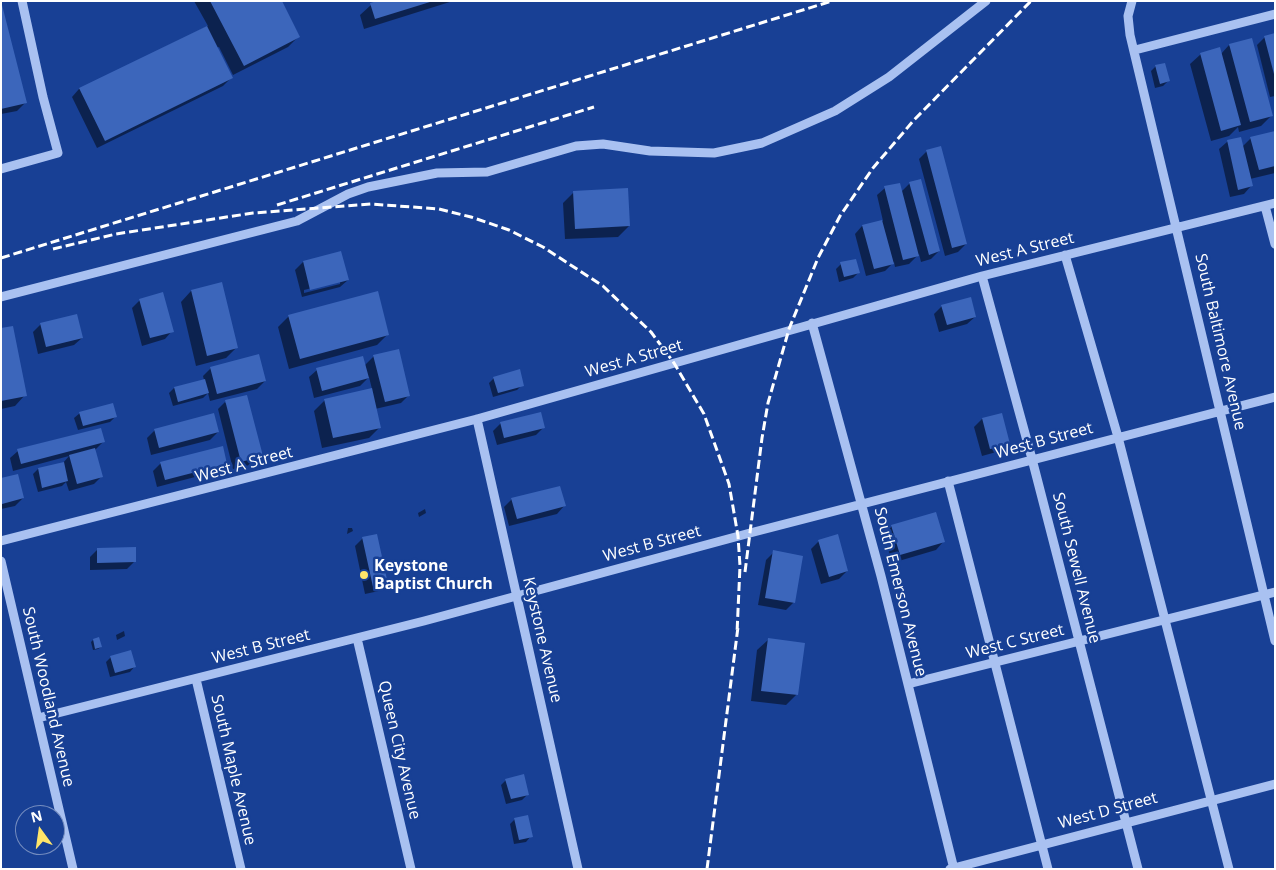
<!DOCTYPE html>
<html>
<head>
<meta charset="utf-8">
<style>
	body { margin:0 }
	#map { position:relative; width:1276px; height:870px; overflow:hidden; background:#184095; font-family:"Open Sans",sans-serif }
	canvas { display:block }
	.frame { position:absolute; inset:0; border:2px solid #fff; pointer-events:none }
	.north { position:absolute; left:15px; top:805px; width:50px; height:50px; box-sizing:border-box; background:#184095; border:1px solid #748cbf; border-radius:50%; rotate:346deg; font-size:14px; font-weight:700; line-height:20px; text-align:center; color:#fff }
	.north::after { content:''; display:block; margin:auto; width:18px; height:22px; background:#ffe569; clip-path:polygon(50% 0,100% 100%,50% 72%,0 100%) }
</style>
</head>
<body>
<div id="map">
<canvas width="1276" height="870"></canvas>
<div class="frame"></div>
<div class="north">N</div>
</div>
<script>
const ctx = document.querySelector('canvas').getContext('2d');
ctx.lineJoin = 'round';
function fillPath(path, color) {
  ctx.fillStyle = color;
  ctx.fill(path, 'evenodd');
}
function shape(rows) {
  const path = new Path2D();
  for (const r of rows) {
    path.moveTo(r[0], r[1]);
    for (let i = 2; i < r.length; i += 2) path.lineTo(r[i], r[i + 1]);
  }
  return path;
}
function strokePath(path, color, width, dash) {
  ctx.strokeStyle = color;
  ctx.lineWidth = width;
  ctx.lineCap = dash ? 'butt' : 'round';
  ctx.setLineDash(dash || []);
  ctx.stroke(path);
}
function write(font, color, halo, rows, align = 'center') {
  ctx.font = font + ' "Open Sans",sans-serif';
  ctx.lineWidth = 5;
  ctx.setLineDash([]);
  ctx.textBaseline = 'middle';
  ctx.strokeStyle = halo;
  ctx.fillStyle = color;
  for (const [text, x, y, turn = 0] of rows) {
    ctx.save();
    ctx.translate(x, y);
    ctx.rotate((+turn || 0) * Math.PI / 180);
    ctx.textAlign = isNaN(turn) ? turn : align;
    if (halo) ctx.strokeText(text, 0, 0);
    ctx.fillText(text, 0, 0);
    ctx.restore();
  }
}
const shadow = shape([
	[194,1,280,1,299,36,288,47,233,75,219,47,216,48,231,78,223,86,97,148,72,97,79,89,208,26],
	[381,1,453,1,364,29,360,15,371,5],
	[1,4,25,103,17,111,1,114],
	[1275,35,1275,96,1270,97,1257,45,1265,37],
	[1229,45,1271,116,1261,126,1239,132,1238,127,1229,136,1211,141,1190,64,1201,54,1221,54],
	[1156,66,1168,81,1163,86,1155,88,1151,71],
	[1275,132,1275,173,1250,179,1251,186,1244,194,1230,197,1219,149,1227,142,1240,138,1242,147,1251,138],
	[927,151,966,244,958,252,945,256,919,159],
	[910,183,939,251,931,259,921,262,919,254,909,264,895,267,894,262,885,271,866,276,855,234,862,226,883,221,877,195,885,188,901,192],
	[574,192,629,226,618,237,565,239,563,203],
	[340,252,348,280,340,287,302,297,295,270,303,262],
	[340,281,340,284,304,293,304,290],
	[841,264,858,273,853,278,839,282,836,269],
	[221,284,237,347,226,358,196,366,181,302,191,291],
	[140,300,172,331,165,339,142,346,132,308],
	[942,306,975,317,967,324,939,332,934,314],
	[289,316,388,334,377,345,289,369,278,327],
	[41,324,82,338,74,345,38,354,33,332],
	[1,329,25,395,15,406,1,409],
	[374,356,409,395,401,403,375,409,380,427,369,438,322,448,314,411,325,400,372,389,369,377,360,386,314,398,309,377,317,370,365,365],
	[211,368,265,381,257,389,210,401,208,393,203,398,173,406,169,393,174,388,204,380,203,376],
	[494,378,522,385,517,390,493,397,489,383],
	[225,402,262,456,254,464,233,469,218,409],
	[80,413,115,417,110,422,78,430,74,418],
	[1001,415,1008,443,1000,451,982,456,974,427,982,419],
	[501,423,544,427,536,435,497,445,493,431],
	[155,430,218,432,210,440,151,455,147,438],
	[103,442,95,450,102,476,94,484,69,491,66,482,62,486,38,492,33,474,38,469,63,463,69,456,13,471,10,458,18,451],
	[161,463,226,464,218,471,157,487,153,471],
	[1,479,23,498,15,506,1,509],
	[512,499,564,506,557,514,509,526,504,507],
	[425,509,426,513,419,517,418,513],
	[892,526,943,542,936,550,892,563,884,534],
	[348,528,352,528,353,531,347,534],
	[363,538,386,583,379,591,365,594,355,546],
	[819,541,847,571,839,579,821,584,811,549],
	[98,549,135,561,127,569,90,570,90,557],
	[774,552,794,602,786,610,758,605,766,560],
	[124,631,125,636,117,640,116,635],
	[93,640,101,647,98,649,93,650,91,642],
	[768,640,797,694,786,705,751,701,757,650],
	[111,657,135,666,130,672,110,677,106,662],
	[506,780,527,795,522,800,506,804,501,785],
	[515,819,531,836,526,842,514,844,510,824]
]);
const building = shape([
	[1,1,27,103,1,109],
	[210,1,282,1,300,37,244,66],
	[377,1,430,1,430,2,375,19,370,3],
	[207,26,233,78,105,141,79,88],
	[1275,33,1275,74,1274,74,1264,36],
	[1252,38,1273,116,1250,122,1229,44],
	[1220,47,1241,125,1221,131,1200,53],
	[1165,63,1170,81,1160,84,1155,65],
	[1275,131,1275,166,1259,170,1250,137],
	[1241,137,1253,186,1238,190,1227,140],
	[941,146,967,244,952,248,926,150],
	[921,179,940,251,929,255,909,182],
	[900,183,919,256,903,260,884,186],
	[628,188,630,226,575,229,573,191],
	[882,220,894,264,874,269,862,225],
	[341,251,349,280,310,290,303,261],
	[856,259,860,273,844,277,840,262],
	[222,282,238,348,207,356,191,290],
	[378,291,389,335,300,359,288,315],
	[163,292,174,332,150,338,139,299],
	[971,297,976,317,947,325,941,305],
	[77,314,83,338,46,347,40,323],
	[13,326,27,396,1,401,1,328],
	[399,349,410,396,385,402,373,355],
	[259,354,266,381,217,394,210,367],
	[363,356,369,378,322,391,316,368],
	[520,369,524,386,498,393,493,377],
	[205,379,209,393,178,402,174,387],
	[372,388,381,428,333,438,324,399],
	[247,395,263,456,241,462,225,400],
	[113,403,117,417,83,426,79,412],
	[541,412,545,428,504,438,500,422],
	[214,413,219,432,159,448,154,429],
	[1002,413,1010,444,990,449,982,418],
	[101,428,105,442,21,464,17,449],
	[223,446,227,464,165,480,160,462],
	[95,448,103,477,77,484,69,455],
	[64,462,68,481,42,488,38,468],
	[18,474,24,498,2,504,1,478],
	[560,486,566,506,517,519,511,498],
	[936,512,945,542,900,555,891,525],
	[377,534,388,584,373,587,362,537],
	[838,534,848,571,829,577,818,540],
	[136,547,136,562,97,563,97,548],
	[773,550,803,556,795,603,765,598],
	[99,637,102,647,95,649,93,639],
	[768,638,805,643,798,695,761,691],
	[131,650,136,667,115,673,110,656],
	[524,774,529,795,511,799,505,779],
	[528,815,533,837,519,840,514,818]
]);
const minor = shape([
	[1132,1,1128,16,1130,35,1275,641],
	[1135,50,1275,14],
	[1,169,58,153,43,97,22,1],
	[1265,206,1275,244],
	[1065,255,1118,437,1229,869],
	[982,276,1032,459,1138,869],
	[1,297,297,221,348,194,368,187,437,173,487,172,576,146,603,144,650,151,714,153,762,143,835,111,889,77,986,1],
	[812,323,881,576,954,869],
	[477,419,578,869],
	[948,481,1048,869],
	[1,541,477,419,982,276,1275,203],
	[1,561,73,869],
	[357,638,411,869],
	[196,679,241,869],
	[908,684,1275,592],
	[38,718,424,621,750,533,1275,397],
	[950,869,1275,784]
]);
const rail = shape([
	[277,205,594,107],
	[53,249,116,234,253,213,371,204,439,209,471,217,509,230,543,247,603,286,651,332,674,363,704,414,729,484,738,536,740,566,737,633],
	[1,258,832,1],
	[745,572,762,438,768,403,789,329,818,258,840,216,873,168,914,120,1031,1],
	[707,869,738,627]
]);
const markers = [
	[364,575,5,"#ffe569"]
];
const streetNames = [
	["West A Street",1025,250,-14],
	["South Baltimore Avenue",1220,342,77],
	["West A Street",634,359,-16],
	["West B Street",1044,441,-15],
	["West A Street",244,465,-15],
	["West B Street",652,544,-15],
	["South Sewell Avenue",1076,568,76],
	["South Emerson Avenue",900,592,76],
	["Keystone Avenue",542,640,77],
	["West C Street",1015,642,-14],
	["West B Street",261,647,-14],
	["South Woodland Avenue",48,697,77],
	["Queen City Avenue",399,750,77],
	["South Maple Avenue",233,770,77],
	["West D Street",1108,811,-15]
];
const poiNames = [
	["Keystone",374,566],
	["Baptist Church",374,584]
];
fillPath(shadow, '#0007');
fillPath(building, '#3c66bb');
strokePath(minor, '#a9c1f1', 9);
strokePath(rail, '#fff', 3, [9, 4]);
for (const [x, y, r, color] of markers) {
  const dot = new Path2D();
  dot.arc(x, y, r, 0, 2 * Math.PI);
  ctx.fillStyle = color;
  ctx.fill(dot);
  strokePath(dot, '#184095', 2);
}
write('16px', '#fff', '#184095', streetNames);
write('bold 16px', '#fff', '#184095', poiNames, 'left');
</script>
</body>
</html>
